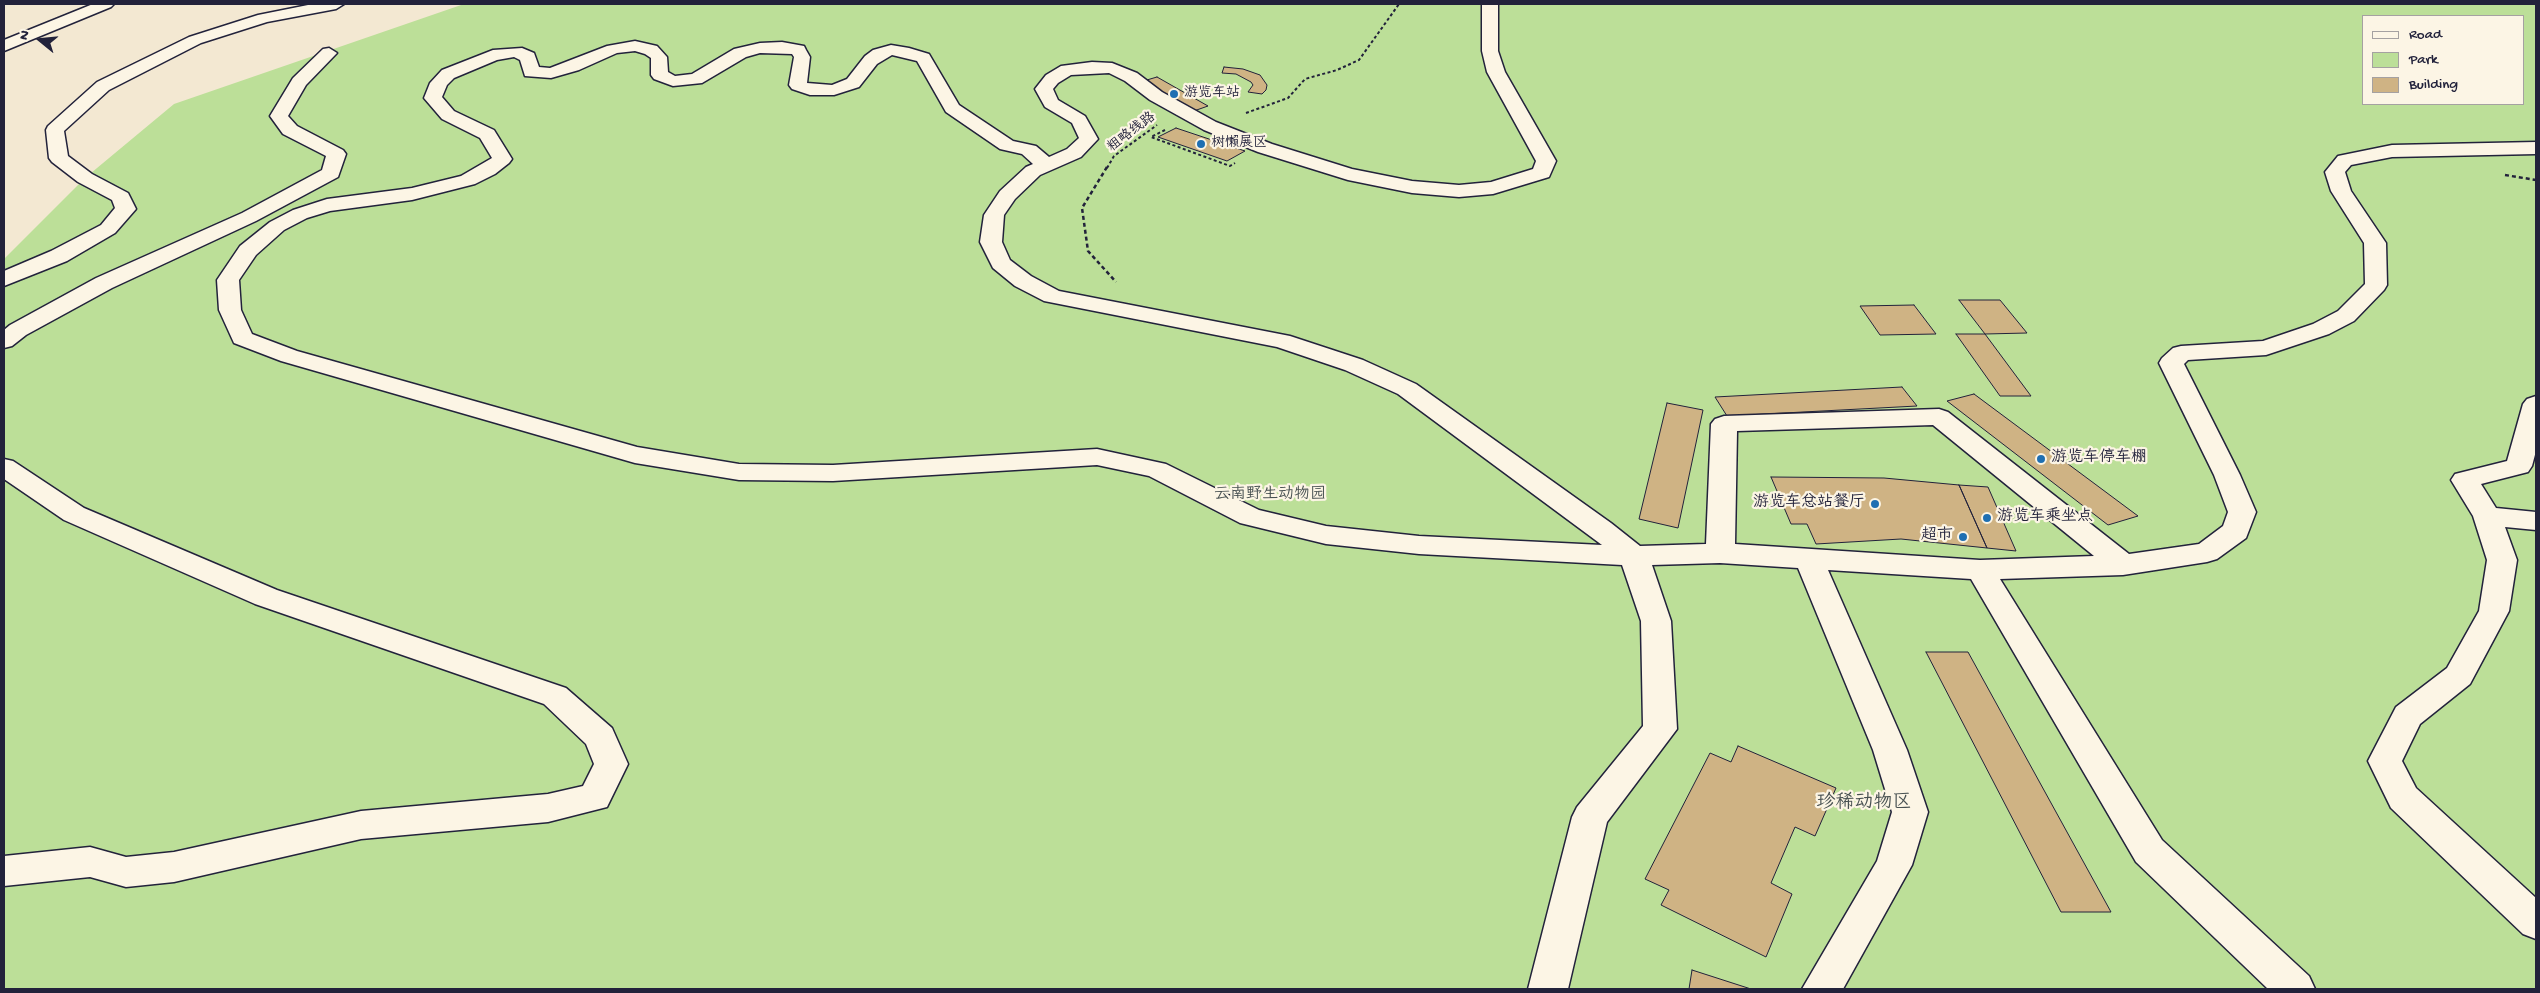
<!DOCTYPE html>
<html>
<head>
<meta charset="utf-8">
<style>
	body { margin:0 }
	#map { position:relative; width:2540px; height:993px; overflow:hidden; background:#f3e8d2; font-family:"Gochi Hand",sans-serif }
	canvas { display:block }
	.frame { position:absolute; inset:0; border:5px solid #22223b; pointer-events:none }
	.legend { position:absolute; left:2362px; top:15px; width:162px; height:90px; box-sizing:border-box; background:#fcf5e5; border:1px solid #a5a1a1; margin:0; padding:6px 9px; list-style:none; font-size:15px; color:#22223b }
	.legend li { display:flex; align-items:center; gap:10px; height:25px }
	.legend b { width:25px; border:1px solid #a5a1a1 }
	.north { position:absolute; left:15px; top:15px; width:50px; height:50px; -webkit-text-stroke:4px #fcf5e5; paint-order:stroke; rotate:287deg; font-size:14px; font-weight:700; line-height:20px; text-align:center; color:#22223b }
	.north::after { content:''; display:block; margin:auto; width:18px; height:22px; background:#22223b; clip-path:polygon(50% 0,100% 100%,50% 72%,0 100%) }
</style>
</head>
<body>
<div id="map">
<canvas width="2540" height="993"></canvas>
<div class="frame"></div>
<ul class="legend">
<li><b style="height:6px;background:#fcf5e5"></b>Road</li>
<li><b style="height:14px;background:#bcdf98"></b>Park</li>
<li><b style="height:14px;background:#cfb384"></b>Building</li>
</ul>
<div class="north">N</div>
</div>
<script>
const ctx = document.querySelector('canvas').getContext('2d');
ctx.lineJoin = 'round';
function fillPath(path, color) {
  ctx.fillStyle = color;
  ctx.fill(path, 'evenodd');
}
function shape(rows) {
  const path = new Path2D();
  for (const r of rows) {
    path.moveTo(r[0], r[1]);
    for (let i = 2; i < r.length; i += 2) path.lineTo(r[i], r[i + 1]);
  }
  return path;
}
function strokePath(path, color, width, dash) {
  ctx.strokeStyle = color;
  ctx.lineWidth = width;
  ctx.lineCap = dash ? 'butt' : 'round';
  ctx.setLineDash(dash || []);
  ctx.stroke(path);
}
function write(font, color, halo, rows, align = 'center') {
  ctx.font = font + ' "Gochi Hand","LXGW WenKai TC",sans-serif';
  ctx.lineWidth = 4.5;
  ctx.setLineDash([]);
  ctx.textBaseline = 'middle';
  ctx.strokeStyle = halo;
  ctx.fillStyle = color;
  for (const [text, x, y, turn = 0] of rows) {
    ctx.save();
    ctx.translate(x, y);
    ctx.rotate((+turn || 0) * Math.PI / 180);
    ctx.textAlign = isNaN(turn) ? turn : align;
    if (halo) ctx.strokeText(text, 0, 0);
    ctx.fillText(text, 0, 0);
    ctx.restore();
  }
}
const green = shape([
	[464,4,2536,4,2536,989,4,989,4,259,85,178,174,104],
	[2364,16,2524,16,2524,104,2364,104]
]);
const building = shape([
	[1224,67,1243,69,1260,75,1267,85,1266,90,1262,94,1248,92,1253,85,1251,82,1236,74,1222,73,1224,67],
	[1157,77,1208,106,1191,112,1140,82,1157,77],
	[1176,128,1245,151,1227,161,1158,137,1176,128],
	[1959,300,2000,300,2027,333,1985,334,1959,300],
	[1914,305,1936,334,1880,335,1860,306,1914,305],
	[1956,334,1985,334,2031,396,2000,396,1956,334],
	[1902,387,1917,406,1727,416,1715,397,1902,387],
	[1974,394,2138,516,2108,525,1947,401,1974,394],
	[1667,403,1703,410,1678,528,1639,519,1667,403],
	[1771,477,1884,478,1959,485,1987,548,1901,539,1816,544,1807,524,1791,524,1771,477],
	[1959,485,1988,487,2016,551,1987,548,1959,485],
	[1926,652,1968,652,2111,912,2061,912,1926,652],
	[1738,746,1836,788,1815,836,1795,827,1771,883,1792,894,1766,957,1661,905,1669,890,1645,879,1710,753,1731,762,1738,746],
	[1692,970,1751,989,1689,989,1692,970]
]);
const pathFar1 = shape([
	[1246,113,1288,98,1305,79,1337,70,1359,60,1399,4],
	[1165,130,1151,137,1230,166,1235,163],
	[1107,168,1114,156,1157,125]
]);
const path = shape([
	[1107,167,1082,208,1088,251,1116,282],
	[2505,175,2536,180]
]);
const minor = shape([
	[93,4,114,4,111,7,4,51,4,40,93,4],
	[313,4,344,4,336,9,267,22,201,43,109,90,64,131,68,156,92,174,128,193,136,209,115,233,67,261,4,286,4,271,51,251,101,225,115,208,112,200,78,182,52,162,49,158,46,130,48,126,97,82,189,37,258,15,313,4],
	[1482,4,1498,4,1498,51,1505,72,1556,161,1549,177,1493,194,1459,197,1412,193,1348,180,1258,152,1204,130,1150,100,1125,81,1109,73,1071,75,1058,83,1053,89,1058,100,1085,116,1098,139,1081,157,1040,175,1015,199,1004,215,1002,242,1010,260,1031,276,1059,291,1290,336,1363,360,1416,384,1611,523,1640,546,1706,544,1711,424,1715,419,1724,416,1939,409,1948,412,2129,554,2199,544,2223,526,2228,512,2214,475,2159,363,2162,358,2173,348,2181,346,2263,341,2313,324,2338,311,2365,284,2364,243,2331,191,2325,172,2338,156,2392,145,2536,142,2536,154,2392,157,2351,165,2345,172,2351,191,2386,243,2387,285,2384,290,2354,321,2329,334,2266,355,2188,360,2184,364,2240,475,2256,512,2246,538,2217,559,2207,562,2123,575,2000,579,2162,840,2309,976,2315,989,2268,989,2136,862,1971,579,1828,570,1907,750,1928,812,1912,865,1843,989,1802,989,1877,861,1892,812,1873,750,1798,568,1720,563,1652,565,1671,621,1677,729,1607,822,1568,989,1528,989,1572,817,1577,807,1643,726,1641,621,1622,565,1419,554,1326,544,1240,523,1149,476,1097,465,833,481,739,480,635,463,281,361,234,343,219,310,217,280,240,246,270,222,293,210,327,199,412,188,461,176,492,158,480,138,442,119,424,98,430,83,442,70,493,50,522,48,534,53,539,67,550,68,607,46,635,41,657,46,667,57,668,72,675,76,692,74,734,49,760,43,782,42,804,46,806,50,810,57,807,83,832,85,847,79,865,56,873,50,891,45,909,48,929,54,959,105,1013,141,1036,146,1049,157,1067,149,1079,138,1072,123,1045,107,1035,89,1046,75,1061,66,1092,62,1112,63,1137,73,1162,92,1216,122,1272,144,1352,169,1412,181,1459,185,1491,182,1533,169,1536,161,1487,72,1482,51,1482,4],
	[635,51,645,54,651,58,651,75,654,79,673,86,702,83,746,57,760,53,792,54,794,57,789,85,792,89,810,95,834,95,859,87,877,64,892,55,917,61,946,112,1000,149,1022,154,1033,164,1026,167,1000,191,984,215,980,242,993,268,1015,286,1044,301,1277,347,1345,370,1398,394,1602,545,1419,536,1326,526,1259,510,1166,464,1097,449,833,465,739,464,637,447,297,351,252,334,241,310,239,280,256,255,284,230,307,218,330,211,412,200,475,184,495,174,509,163,512,159,494,130,454,111,442,97,447,85,454,78,497,60,514,57,520,60,525,76,551,78,579,70,617,53,635,51],
	[1933,425,2094,556,1980,560,1735,544,1737,431,1933,425],
	[329,48,337,53,306,85,288,116,297,126,343,150,346,154,338,177,256,221,112,288,26,335,12,346,4,348,4,330,10,325,96,278,242,213,322,170,326,156,283,134,270,116,293,78,323,49,329,48],
	[2536,396,2536,451,2532,466,2528,472,2481,484,2496,508,2536,512,2536,530,2505,527,2517,560,2509,611,2470,684,2420,724,2402,761,2416,788,2536,898,2536,939,2523,934,2391,808,2368,761,2396,707,2447,668,2479,611,2487,560,2473,516,2451,480,2455,474,2507,461,2523,404,2527,399,2536,396],
	[4,459,13,461,84,508,277,590,566,688,612,728,628,764,607,807,548,822,361,839,174,882,126,887,90,877,4,886,4,856,90,847,126,857,174,852,361,811,548,794,583,786,594,764,586,744,544,704,255,604,64,520,4,479,4,459]
]);
const markers = [
	[1174,94,5,"#1f6fb2"],
	[1201,144,5,"#1f6fb2"],
	[2041,459,5,"#1f6fb2"],
	[1875,504,5,"#1f6fb2"],
	[1987,518,5,"#1f6fb2"],
	[1963,537,5,"#1f6fb2"]
];
const farPoinames = [
	["游览车站",1184,94],
	["树懒展区",1211,144]
];
const farStreetnames = [
	["粗略线路",1132,133,-37]
];
const poiNames = [
	["游览车停车棚",2051,459],
	["游览车总站餐厅",1865,504,"right"],
	["游览车乘坐点",1997,518],
	["超市",1953,537,"right"]
];
const parkNames = [
	["云南野生动物园",1270,496]
];
const nearParknames = [
	["珍稀动物区",1864,804]
];
fillPath(green, '#bcdf98');
fillPath(building, '#cfb384');
strokePath(building, '#22223b', 1);
strokePath(minor, '#22223b', 3);
strokePath(pathFar1, '#22223b', 2, [3, 2.5]);
strokePath(path, '#22223b', 2.5, [4, 3]);
fillPath(minor, '#fcf5e5');
for (const [x, y, r, color] of markers) {
  const dot = new Path2D();
  dot.arc(x, y, r, 0, 2 * Math.PI);
  ctx.fillStyle = color;
  ctx.fill(dot);
  strokePath(dot, '#fcf5e5', 2);
}
write('14px', '#22223b', '#fcf5e5', farPoinames, 'left');
write('14px', '#22223b', '#fcf5e5', farStreetnames);
write('16px', '#22223b', '#fcf5e5', poiNames, 'left');
write('16px', '#485152', '#fcf5e5', parkNames);
write('19px', '#485152', '#fcf5e5', nearParknames);
</script>
</body>
</html>
